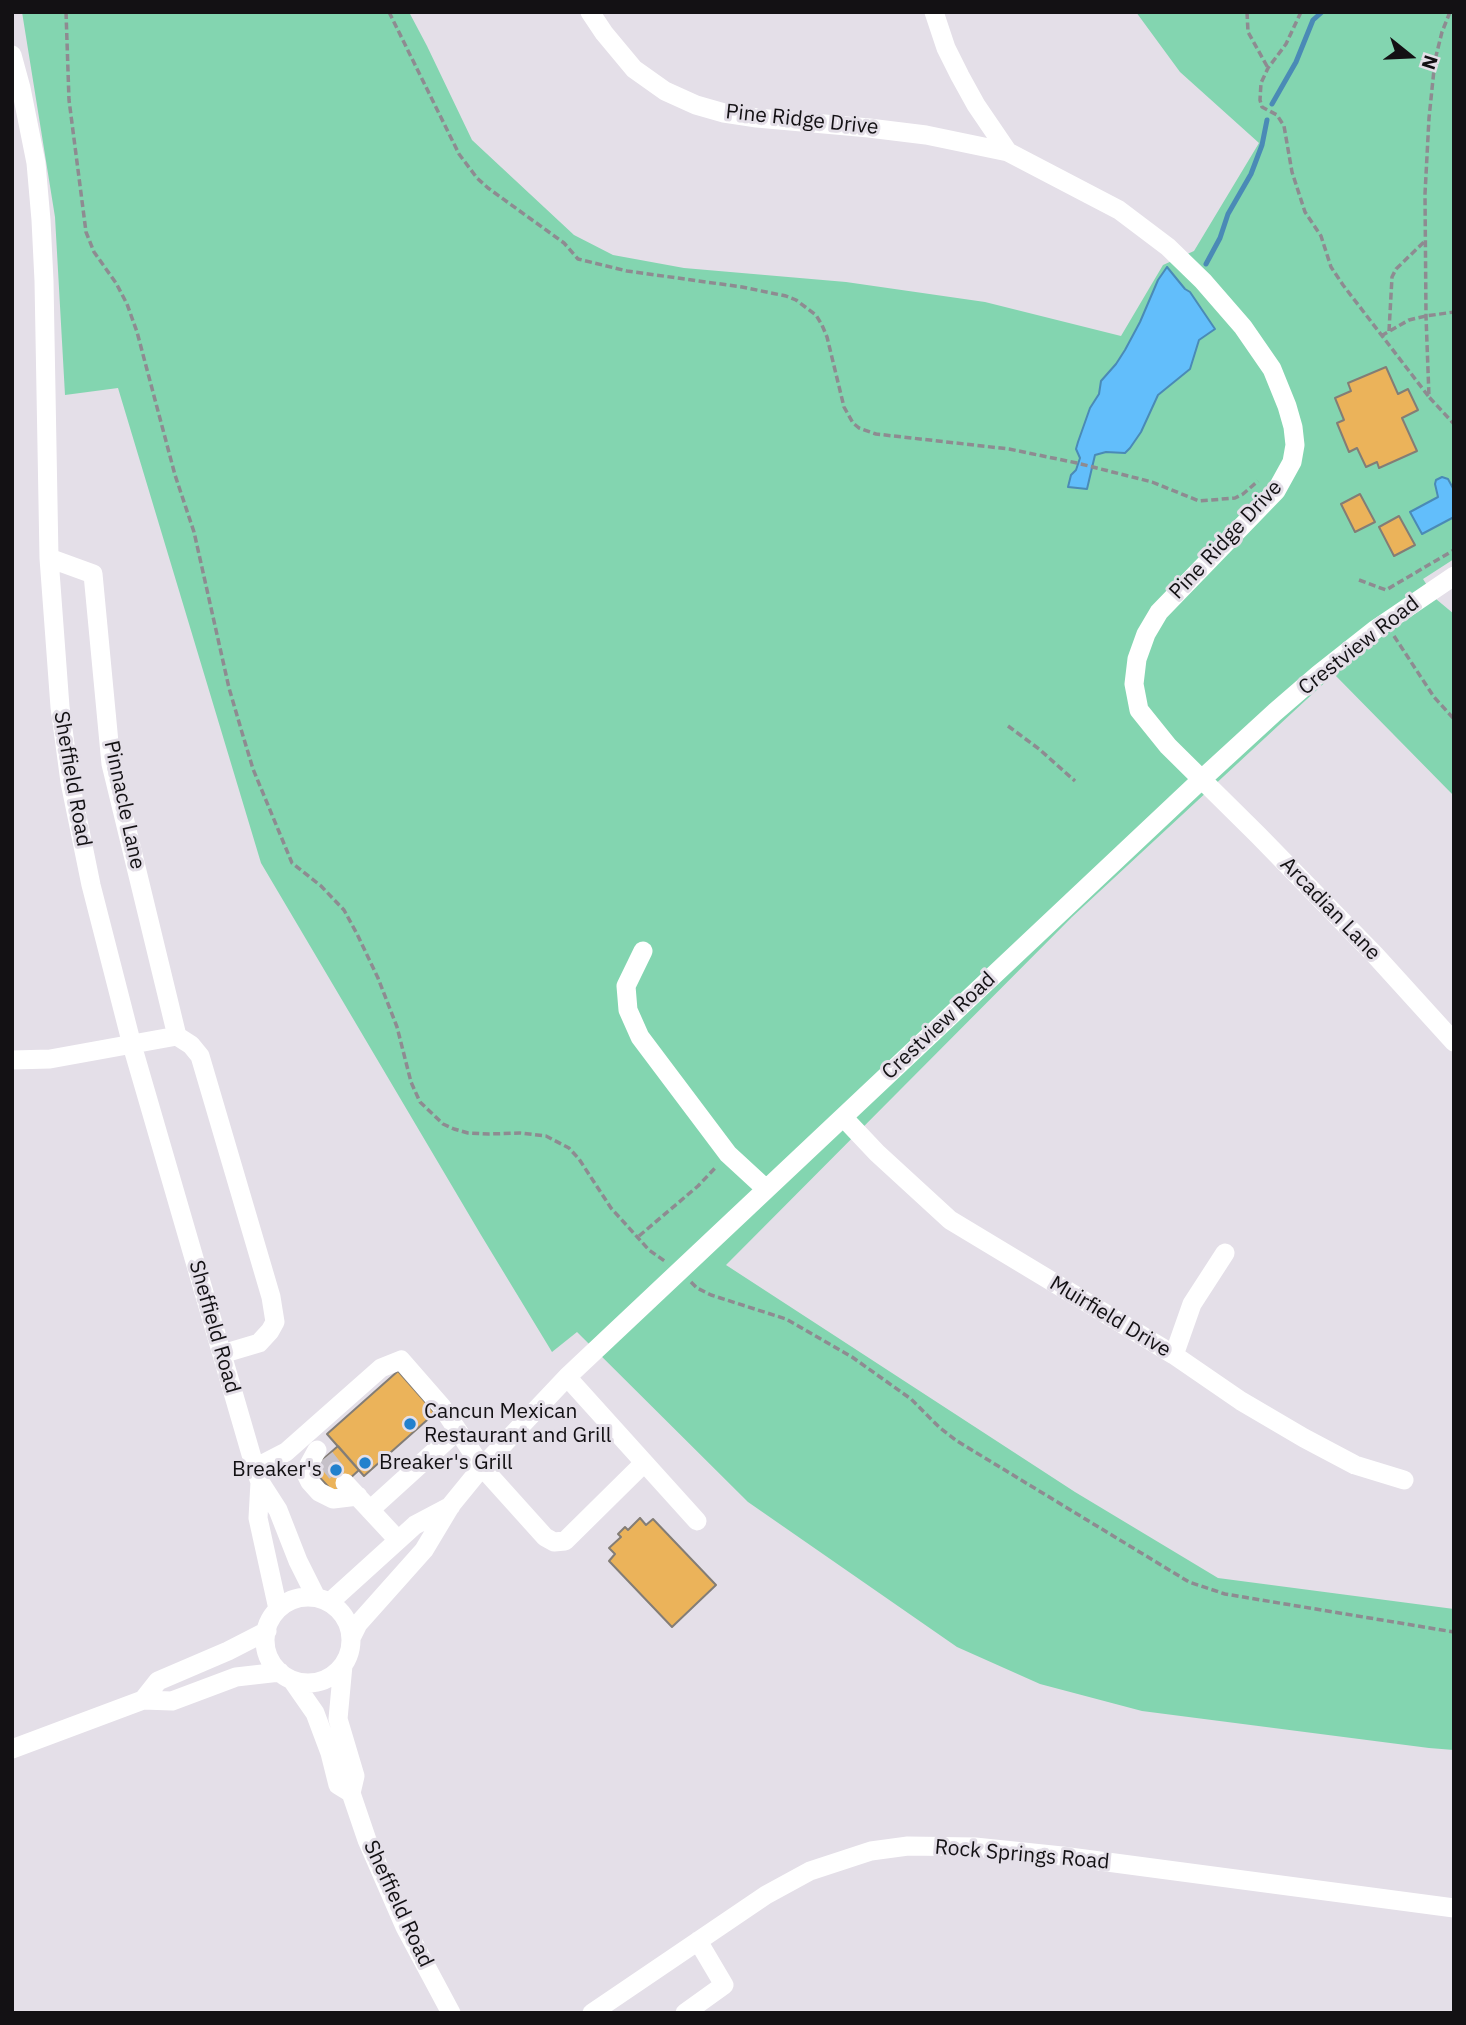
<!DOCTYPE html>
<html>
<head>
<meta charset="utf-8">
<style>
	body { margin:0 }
	#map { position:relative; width:1466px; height:2025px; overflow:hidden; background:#e4dfe8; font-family:"IBM Plex Sans",sans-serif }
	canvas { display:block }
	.frame { position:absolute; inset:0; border:14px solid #131114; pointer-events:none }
	.north { position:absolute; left:1375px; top:21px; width:70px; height:70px; -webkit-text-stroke:5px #e4dfe8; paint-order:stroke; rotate:108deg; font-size:19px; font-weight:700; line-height:28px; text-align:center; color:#131114 }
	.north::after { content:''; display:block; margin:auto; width:24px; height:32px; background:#131114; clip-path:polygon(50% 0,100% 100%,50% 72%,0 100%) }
</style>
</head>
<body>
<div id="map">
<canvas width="1466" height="2025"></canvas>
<div class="frame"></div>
<div class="north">N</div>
</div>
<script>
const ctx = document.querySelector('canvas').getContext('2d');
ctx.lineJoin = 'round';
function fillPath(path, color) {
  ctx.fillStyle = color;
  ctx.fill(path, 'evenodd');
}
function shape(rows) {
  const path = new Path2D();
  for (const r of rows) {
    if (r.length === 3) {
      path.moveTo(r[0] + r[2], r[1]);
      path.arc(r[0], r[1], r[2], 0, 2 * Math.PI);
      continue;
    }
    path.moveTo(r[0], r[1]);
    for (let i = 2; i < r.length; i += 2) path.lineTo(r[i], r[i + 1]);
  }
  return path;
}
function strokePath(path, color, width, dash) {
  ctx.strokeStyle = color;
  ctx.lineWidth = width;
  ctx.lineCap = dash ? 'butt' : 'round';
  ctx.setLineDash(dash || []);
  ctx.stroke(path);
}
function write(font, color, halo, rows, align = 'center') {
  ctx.font = font + ' "IBM Plex Sans",sans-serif';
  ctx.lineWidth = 6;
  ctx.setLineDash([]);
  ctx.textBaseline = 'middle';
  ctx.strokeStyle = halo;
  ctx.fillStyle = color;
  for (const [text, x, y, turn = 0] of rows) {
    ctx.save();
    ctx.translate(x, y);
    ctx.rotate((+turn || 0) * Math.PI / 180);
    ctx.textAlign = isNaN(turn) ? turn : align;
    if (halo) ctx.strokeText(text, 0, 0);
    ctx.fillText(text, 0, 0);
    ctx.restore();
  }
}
const green = shape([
	[22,12,409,12,427,46,472,140,574,235,613,255,684,268,846,282,985,302,1121,336,1163,265,1194,251,1259,143,1180,72,1136,12,1454,12,1454,559,1423,579,1436,599,1454,614,1454,796,1334,674,1072,917,726,1265,1075,1492,1218,1578,1454,1609,1454,1750,1429,1748,1142,1711,1040,1684,957,1647,748,1502,577,1332,552,1352,481,1235,261,863,118,388,65,395,55,217]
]);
const water = shape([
	[1167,267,1185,289,1190,292,1215,329,1199,340,1190,369,1158,395,1141,432,1130,448,1125,453,1106,452,1095,455,1087,489,1068,487,1071,475,1076,470,1080,458,1076,449,1078,442,1090,408,1099,394,1101,381,1116,364,1125,350,1140,322,1158,280,1167,267],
	[1442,477,1448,479,1454,490,1454,517,1422,534,1410,512,1438,497,1435,484,1436,480,1442,477]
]);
const stream = shape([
	[1272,104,1296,62,1313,20,1322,12],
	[1206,264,1220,238,1228,214,1251,174,1262,145,1267,120]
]);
const building = shape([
	[1386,367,1398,394,1408,389,1418,410,1402,418,1417,451,1379,468,1377,462,1366,467,1357,448,1349,452,1337,423,1344,420,1335,398,1351,391,1348,383,1386,367],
	[1360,494,1375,522,1355,532,1341,504,1360,494],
	[1399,516,1415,545,1394,556,1379,527,1399,516],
	[398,1371,435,1413,364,1476,327,1434,398,1371],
	[338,1446,359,1470,334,1493,312,1469,338,1446],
	[640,1518,646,1525,653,1519,716,1585,672,1627,609,1561,615,1554,609,1548,621,1537,618,1534,625,1527,628,1530,640,1518]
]);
const minorTunnel = shape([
	[325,1458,345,1483]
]);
const path = shape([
	[66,12,69,100,86,232,94,252,116,283,127,304,137,332,175,475,194,532,229,688,241,729,253,769,292,863,321,886,344,910,357,934,378,978,397,1027,411,1082,420,1102,443,1124,454,1129,468,1133,489,1134,520,1133,546,1136,569,1148,579,1159,611,1208,649,1250,666,1262],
	[389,12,459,154,477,178,488,188,564,243,578,259,627,271,742,287,786,296,796,300,816,315,822,325,827,337,844,407,853,423,859,428,876,434,1009,449,1077,463,1152,482,1199,501,1235,498,1243,494,1258,481],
	[1247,12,1248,32,1268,68],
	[1301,12,1286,44,1268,68,1261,83,1260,100,1262,107,1277,115,1284,126,1292,172,1305,212,1321,236,1331,267,1343,285,1429,397],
	[1450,12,1442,32,1435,60,1429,118,1425,194,1426,316,1429,397,1454,424],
	[1389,331,1392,277,1396,269,1426,240],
	[1381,336,1409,320,1426,316,1454,312],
	[1359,580,1386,590,1454,550],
	[1394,636,1434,697,1454,719],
	[1008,726,1039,749,1075,781],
	[639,1236,698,1186,717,1166],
	[691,1282,697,1288,711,1295,786,1319,852,1357,911,1399,940,1428,957,1441,1189,1582,1225,1594,1454,1632]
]);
const minor = shape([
	[590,12,604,33,634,69,665,91,696,105,724,113,757,118,869,128,926,135,1008,152,976,105,960,76,946,48,934,12],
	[12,55,21,88,36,163,41,220,44,281,49,558,60,707,70,782,91,885,132,1045,255,1468,260,1482,278,1510,298,1561,316,1597],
	[1008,152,1119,210,1168,247,1203,281,1243,327,1272,369,1287,406,1293,427,1295,445,1292,462,1276,491,1159,612,1146,634,1137,659,1134,684,1139,710,1168,746,1258,835,1375,955,1454,1042],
	[49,558,93,574,111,764,177,1036],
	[643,951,626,986,628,1010,640,1037,728,1154,766,1189],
	[12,1060,50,1059,177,1036,191,1045,200,1056,271,1297,275,1322,270,1331,259,1343,222,1354],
	[843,1117,877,1153,950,1220,1174,1355,1241,1401,1304,1438,1355,1465,1404,1480],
	[1174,1355,1192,1304,1225,1253],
	[567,1377,697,1521],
	[317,1450,305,1472,310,1482,319,1492,333,1499,358,1496],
	[255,1468,286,1452,381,1368,401,1360,442,1407,482,1467,545,1537,554,1542,565,1541,644,1463],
	[260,1482,258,1518,278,1609],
	[345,1483,398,1540],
	[370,1510,457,1431],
	[308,1640,43],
	[330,1602,415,1525,451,1506],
	[351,1638,358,1624,424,1550,451,1505,482,1467,567,1377,1202,779,1275,712,1319,674,1376,629,1454,576],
	[343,1665,338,1719,355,1776,351,1793,367,1840,405,1927,451,2013],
	[292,1680,315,1713,330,1753,338,1785,351,1793],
	[143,1700,158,1681,228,1651,267,1631],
	[12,1749,143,1700,172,1701,236,1677,280,1672],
	[592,2013,766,1895,810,1871,871,1851,908,1846,975,1847,1062,1856,1454,1908],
	[685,2013,724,1985,698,1941]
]);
const markers = [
	[410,1424,7,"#2281cd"],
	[365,1463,7,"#2281cd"],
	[336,1470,7,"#2281cd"]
];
const streetNames = [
	["Pine Ridge Drive",802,120,6],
	["Pine Ridge Drive",1226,540,-47],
	["Crestview Road",1359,646,-38],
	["Sheffield Road",72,779,80],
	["Pinnacle Lane",124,805,78],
	["Arcadian Lane",1330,909,46],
	["Crestview Road",939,1026,-43],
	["Muirfield Drive",1110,1317,31],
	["Sheffield Road",214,1327,74],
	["Rock Springs Road",1022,1855,5],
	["Sheffield Road",398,1904,65]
];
const poiNames = [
	["Cancun Mexican",424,1412],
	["Restaurant and Grill",424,1436],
	["Breaker's Grill",379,1463],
	["Breaker's",322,1470,"right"]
];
fillPath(green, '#83d5b0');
fillPath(water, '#62befb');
strokePath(water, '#4a8ab6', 2);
strokePath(stream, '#4a8ab6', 5);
fillPath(building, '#ebb35a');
strokePath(building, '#837d76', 2);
strokePath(minorTunnel, '#c5c0c8', 19, [19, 10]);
strokePath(path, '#8e8b91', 3.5, [7, 3.5]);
strokePath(minor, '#fff', 19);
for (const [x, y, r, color] of markers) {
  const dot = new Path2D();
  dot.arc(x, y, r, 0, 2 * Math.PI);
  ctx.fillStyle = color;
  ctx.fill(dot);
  strokePath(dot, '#e4dfe8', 2.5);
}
write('21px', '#131114', '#e4dfe8', streetNames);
write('21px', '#131114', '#e4dfe8', poiNames, 'left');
</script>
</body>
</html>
